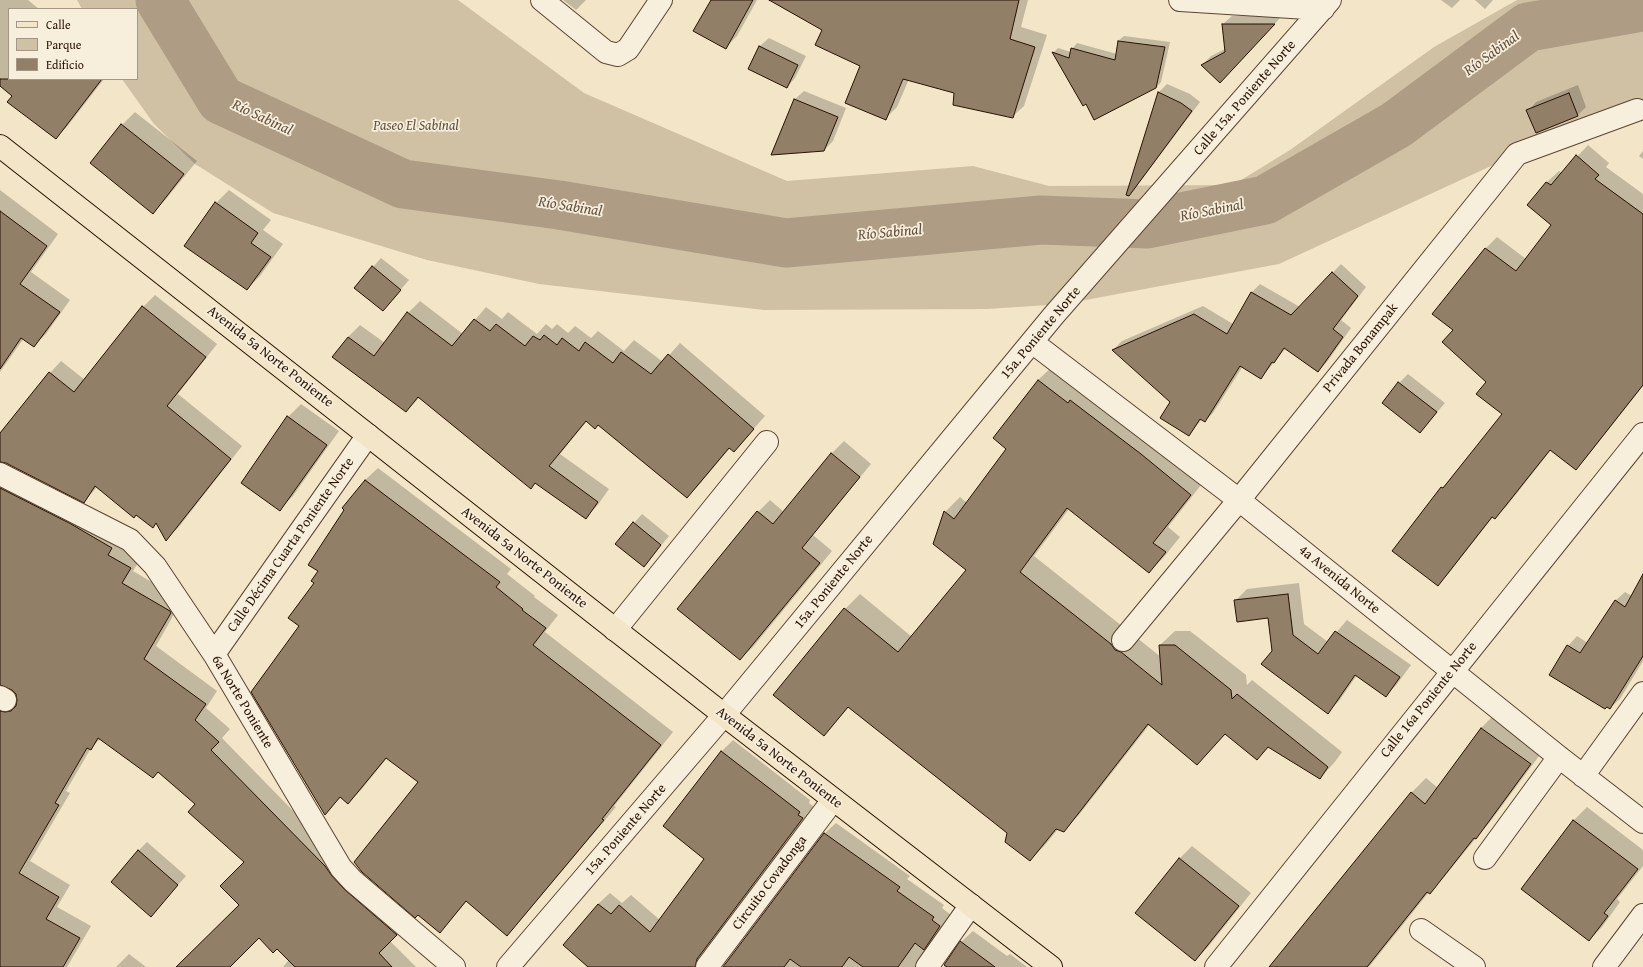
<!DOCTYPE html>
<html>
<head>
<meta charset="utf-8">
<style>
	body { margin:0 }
	#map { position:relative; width:1643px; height:967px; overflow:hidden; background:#f3e5c7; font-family:"Gentium Book Plus",serif }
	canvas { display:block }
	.legend { position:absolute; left:8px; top:8px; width:130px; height:72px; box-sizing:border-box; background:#f7eedb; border:1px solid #a49684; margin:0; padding:5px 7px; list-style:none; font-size:12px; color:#271101 }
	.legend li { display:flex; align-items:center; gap:8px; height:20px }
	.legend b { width:20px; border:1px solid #a49684 }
</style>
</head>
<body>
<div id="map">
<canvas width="1643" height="967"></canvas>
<ul class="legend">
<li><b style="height:5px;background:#f3e5c7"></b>Calle</li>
<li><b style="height:11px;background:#d0c1a5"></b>Parque</li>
<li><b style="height:11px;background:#917f68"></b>Edificio</li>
</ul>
</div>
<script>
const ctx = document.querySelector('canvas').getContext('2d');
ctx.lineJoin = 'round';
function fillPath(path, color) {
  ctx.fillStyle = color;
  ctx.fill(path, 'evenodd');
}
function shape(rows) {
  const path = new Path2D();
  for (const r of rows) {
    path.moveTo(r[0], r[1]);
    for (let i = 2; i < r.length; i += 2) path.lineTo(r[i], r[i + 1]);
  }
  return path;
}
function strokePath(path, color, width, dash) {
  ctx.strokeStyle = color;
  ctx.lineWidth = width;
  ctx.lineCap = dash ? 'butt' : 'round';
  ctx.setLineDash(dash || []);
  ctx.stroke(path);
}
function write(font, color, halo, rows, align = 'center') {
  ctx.font = font + ' "Gentium Book Plus",serif';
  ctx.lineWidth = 3.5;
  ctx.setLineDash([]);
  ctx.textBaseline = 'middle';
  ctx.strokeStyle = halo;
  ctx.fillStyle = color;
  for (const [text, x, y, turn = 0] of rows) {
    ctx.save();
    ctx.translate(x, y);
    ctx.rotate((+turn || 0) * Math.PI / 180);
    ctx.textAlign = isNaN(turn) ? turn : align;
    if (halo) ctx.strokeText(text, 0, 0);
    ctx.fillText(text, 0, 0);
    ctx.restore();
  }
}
const green = shape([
	[77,0,458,0,584,93,787,181,973,166,1049,186,1233,185,1290,150,1434,47,1517,0,1643,0,1643,109,1517,154,1279,264,1064,304,987,309,764,310,539,284,427,260,273,213,195,164,154,124,124,82,122,79,137,79,137,9,82,9]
]);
const shadow = shape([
	[0,0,28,0,39,9,9,9,9,79,104,79,66,128,55,138,13,96,0,85],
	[563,0,586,0,576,10],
	[712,0,757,0,737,36,725,48],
	[771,0,1028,0,1021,27,1047,35,1024,106,1012,117,955,92,909,79,897,107,885,119,862,65,823,30],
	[1441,0,1460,0,1452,8],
	[1475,0,1493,0,1485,9],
	[1232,16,1282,16,1229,73,1202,65,1211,56,1225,49,1223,24],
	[1124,36,1170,42,1161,82,1156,88,1086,103,1053,53,1058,48,1071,52,1072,49,1077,43,1117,54,1118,41],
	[769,38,806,56,795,78,787,87,749,68,760,46],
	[1167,84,1190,94,1200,102,1137,186,1129,195,1159,92],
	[1578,85,1586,107,1578,115,1528,111,1536,102],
	[804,91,846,108,833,141,824,150,773,154,795,99],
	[135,112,197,161,166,199,153,212,122,125],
	[1588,145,1609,163,1606,167,1643,194,1643,386,1587,457,1576,468,1551,450,1506,507,1494,518,1493,517,1449,573,1438,585,1442,488,1453,476,1504,413,1487,382,1454,330,1433,314,1486,248,1497,237,1526,259,1553,224,1528,205,1547,182,1559,171,1562,173],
	[1643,151,1643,159,1639,156],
	[0,190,58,234,31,272,70,300,46,334,34,346,24,338,0,372],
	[229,190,271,220,263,230,283,244,260,276,247,289,216,203],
	[381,258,409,280,383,310,373,267],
	[1341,264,1366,287,1341,320,1351,328,1327,362,1318,371,1286,348,1261,378,1243,366,1213,413,1205,421,1202,419,1189,435,1172,402,1114,349,1122,341,1203,306,1233,324,1252,292,1260,284,1300,307],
	[155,295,217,344,178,394,242,446,178,528,166,539,156,523,153,527,97,487,84,502,6,462,0,461,0,435,50,373,61,361,85,380,143,307],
	[420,301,463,334,486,307,502,319,508,312,537,334,546,324,552,329,557,324,568,333,575,326,591,338,598,331,624,351,634,340,663,362,680,343,765,416,734,451,730,448,699,485,687,497,598,424,587,421,560,454,609,489,597,506,585,518,420,397,406,411,334,357,348,337,360,325,385,343,408,313],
	[1053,366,1205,480,1168,527,1180,537,1164,557,1149,572,1069,509,1034,556,1161,657,1160,645,1175,631,1190,631,1246,675,1247,685,1252,680,1342,752,1334,763,1320,778,1270,746,1257,759,1226,733,1197,764,1150,724,1078,816,1063,830,1058,829,1045,845,1030,860,1008,832,849,707,824,735,845,609,860,594,912,637,967,570,945,512,960,497,967,503,1007,448,1038,380],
	[1408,374,1445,403,1420,432,1399,383],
	[301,404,339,431,293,496,280,509,288,417],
	[844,441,871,464,813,535,832,551,753,647,740,659,758,512,770,500,784,512,832,453],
	[0,466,142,556,133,571,182,600,156,646,217,691,206,708,230,729,222,738,339,858,229,967,177,967,240,905,245,862,196,804,159,771,100,739,91,748,66,791,70,793,30,861,70,885,57,907,91,926,67,967,0,967,0,689,5,696,19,702,17,694,7,685,0,684],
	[378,468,511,569,507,574,535,596,534,597,558,615,545,632,673,732,614,806,616,807,519,922,507,934,467,901,440,932,420,782,387,758,361,790,348,803,341,797,325,813,301,626,319,571,346,510,343,508,365,480],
	[642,514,669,536,644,566,634,523],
	[1643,576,1643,661,1620,699,1610,708,1568,646,1577,636,1588,643,1615,601,1625,592,1632,596],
	[1299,583,1304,624,1328,642,1347,620,1411,665,1397,684,1386,696,1357,675,1339,701,1328,712,1273,651,1269,617,1235,601,1247,589],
	[1496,713,1545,748,1490,822,1481,832,1444,877,1429,892,1369,967,1270,967,1411,793,1426,778,1438,788,1481,728],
	[733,740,810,800,809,803,814,807,708,947,706,953,714,967,590,967,598,904,610,893,622,903,631,895,660,920,706,858,664,826,722,751],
	[1587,807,1643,850,1643,866,1617,899,1620,902,1602,927,1589,940,1522,889,1574,820],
	[836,823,910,876,907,879,944,905,942,908,951,915,934,967,729,967,824,834],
	[147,842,186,876,151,915,138,851],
	[1192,846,1251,893,1208,947,1195,960,1179,859],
	[357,879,408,923,390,941,416,967,283,967,345,891],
	[973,931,1007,956,1010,954,1027,967,944,967,961,942],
	[129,954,146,967,116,967]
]);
const river = shape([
	[160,0,221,100,403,184,559,205,786,243,1041,220,1147,224,1265,200,1396,125,1528,27,1643,7]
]);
const building = shape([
	[711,0,753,0,726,49,693,31,711,0],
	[769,0,1019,0,1010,39,1035,47,1013,118,953,105,954,93,903,79,886,120,845,103,860,66,815,45,822,30,769,0],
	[1222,24,1275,24,1220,83,1201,65,1225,52,1222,24],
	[1118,41,1165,47,1156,88,1094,120,1086,104,1083,106,1052,52,1069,58,1071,48,1115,60,1118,41],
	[759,46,798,65,787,88,748,69,759,46],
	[0,79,102,79,56,139,7,102,12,96,0,86,0,79],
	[1158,92,1181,103,1192,111,1129,196,1126,195,1158,92],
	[1569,93,1578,116,1536,133,1526,110,1569,93],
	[794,99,838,117,824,151,771,155,794,99],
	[121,124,184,174,153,214,90,163,121,124],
	[1576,155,1599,175,1595,179,1643,214,1643,385,1576,470,1550,450,1495,519,1492,517,1438,586,1392,551,1441,487,1443,488,1502,414,1476,394,1486,382,1442,342,1453,330,1432,314,1485,248,1516,271,1551,225,1527,205,1546,182,1551,185,1576,155],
	[215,202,258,233,251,243,271,257,247,290,184,246,215,202],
	[0,211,47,246,20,284,60,312,34,347,21,338,0,369,0,211],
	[372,266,401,290,383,311,354,288,372,266],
	[1332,272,1358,296,1333,329,1343,337,1318,372,1284,348,1274,363,1272,362,1261,379,1240,366,1205,422,1200,419,1189,436,1160,418,1170,402,1112,350,1194,314,1227,334,1251,292,1291,315,1332,272],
	[142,306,206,357,167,406,231,459,166,541,156,523,153,528,136,515,134,518,95,486,84,503,6,463,0,462,0,433,49,372,74,392,142,306],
	[407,312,452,346,474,319,490,331,496,324,525,346,533,336,540,340,544,335,557,345,562,338,579,351,585,342,613,363,621,352,651,374,668,354,754,429,734,452,729,448,687,498,598,425,595,429,586,421,549,466,598,502,586,519,535,483,531,489,418,397,406,412,332,357,348,337,374,356,407,312],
	[1038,380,1068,403,1070,400,1141,454,1191,495,1153,543,1166,552,1149,573,1067,508,1020,572,1111,644,1115,650,1121,652,1162,685,1159,645,1175,645,1231,690,1232,699,1237,694,1328,767,1320,779,1268,747,1257,760,1225,734,1197,765,1148,724,1064,832,1056,829,1030,861,1005,842,1007,833,848,707,824,736,773,695,844,608,898,652,966,570,933,544,944,511,954,519,1006,449,993,438,1038,380],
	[1398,382,1437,412,1420,433,1382,403,1398,382],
	[287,416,327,445,280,511,241,483,287,416],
	[831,453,860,477,802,548,820,563,740,660,677,609,757,511,773,524,831,453],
	[365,480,500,582,496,587,523,609,522,610,546,628,533,645,661,745,602,819,604,820,507,936,466,901,440,933,418,915,415,918,362,872,354,862,418,782,386,758,348,804,340,797,325,815,251,692,299,626,288,618,314,583,311,581,318,571,308,565,344,510,342,508,365,480],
	[0,488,71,524,112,548,108,555,131,568,122,583,170,611,171,613,144,659,206,704,195,720,219,742,211,750,325,866,332,876,344,889,397,935,379,953,392,967,295,967,277,949,273,953,259,938,230,967,176,967,239,905,220,886,244,862,188,812,195,804,158,772,153,778,98,738,91,750,87,748,55,803,59,805,19,873,59,897,46,919,80,938,63,967,0,967,0,711,5,712,11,711,16,706,17,700,16,694,12,690,0,685,0,488],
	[633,522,661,545,644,567,615,544,633,522],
	[1643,574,1643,656,1610,709,1607,707,1605,709,1549,675,1567,645,1580,653,1615,600,1625,607,1643,574],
	[1288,594,1293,635,1318,654,1335,631,1400,677,1386,697,1355,675,1328,714,1261,664,1272,651,1268,618,1237,622,1234,600,1288,594],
	[1481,728,1531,764,1476,839,1474,838,1430,894,1427,892,1367,967,1269,967,1411,792,1425,804,1481,728],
	[721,751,800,812,798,815,803,818,697,959,695,967,588,967,563,945,598,904,611,914,619,905,650,932,704,859,663,826,721,751],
	[1573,820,1638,869,1604,913,1608,916,1589,941,1521,889,1573,820],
	[824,833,900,887,897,891,934,917,932,920,940,926,924,950,915,943,898,967,863,967,849,957,842,967,801,967,790,959,784,967,723,967,824,833],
	[138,850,178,885,151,917,111,882,138,850],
	[1179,858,1239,906,1195,961,1135,913,1179,858],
	[960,941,995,967,947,967,944,965,960,941]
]);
const minor = shape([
	[542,0,606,52,618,55,628,49,661,0],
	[1180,0,1323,9],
	[1032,342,1239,500,1559,757,1643,822],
	[0,474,130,540,155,566,214,654,341,868,353,881,454,967],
	[615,630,767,442],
	[1123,640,1239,500,1517,154,1637,110],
	[214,654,368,435],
	[0,697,5,700],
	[1583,776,1643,693],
	[1485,858,1559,757],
	[1421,930,1474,967],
	[508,967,724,715,1054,315,1330,0],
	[707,967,833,800],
	[927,967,971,905],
	[1216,967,1643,434],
	[1604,967,1643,915]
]);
const major = shape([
	[0,146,724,715,1051,967]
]);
const streetNames = [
	["Calle 15a. Poniente Norte",1245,98,-49],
	["15a. Poniente Norte",1041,333,-50],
	["Privada Bonampak",1361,348,-51],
	["Avenida 5a Norte Poniente",270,357,38],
	["Calle Décima Cuarta Poniente Norte",291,545,-55],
	["Avenida 5a Norte Poniente",524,558,38],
	["4a Avenida Norte",1339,580,39],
	["15a. Poniente Norte",834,582,-51],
	["Calle 16a Poniente Norte",1429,700,-51],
	["6a Norte Poniente",242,702,59],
	["Avenida 5a Norte Poniente",779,758,38],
	["15a. Poniente Norte",626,830,-49],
	["Circuito Covadonga",770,883,-53]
];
const parkNames = [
	["Paseo El Sabinal",416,126]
];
const waterNames = [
	["Río Sabinal",1492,54,-36],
	["Río Sabinal",262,118,25],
	["Río Sabinal",570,207,9],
	["Río Sabinal",1212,211,-11],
	["Río Sabinal",890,233,-5]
];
fillPath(green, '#d0c1a5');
fillPath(shadow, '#0003');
strokePath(river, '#ae9d84', 49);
fillPath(building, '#917f68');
strokePath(building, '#271101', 1);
strokePath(minor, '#5a4632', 24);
strokePath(major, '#271101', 24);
strokePath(minor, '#f7eedb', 22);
strokePath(major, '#f3e5c7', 22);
write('14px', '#271101', '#f7eedb', streetNames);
write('italic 14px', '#624f3a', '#f7eedb', parkNames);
write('italic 15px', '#64503c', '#f7eedb', waterNames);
</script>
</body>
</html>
